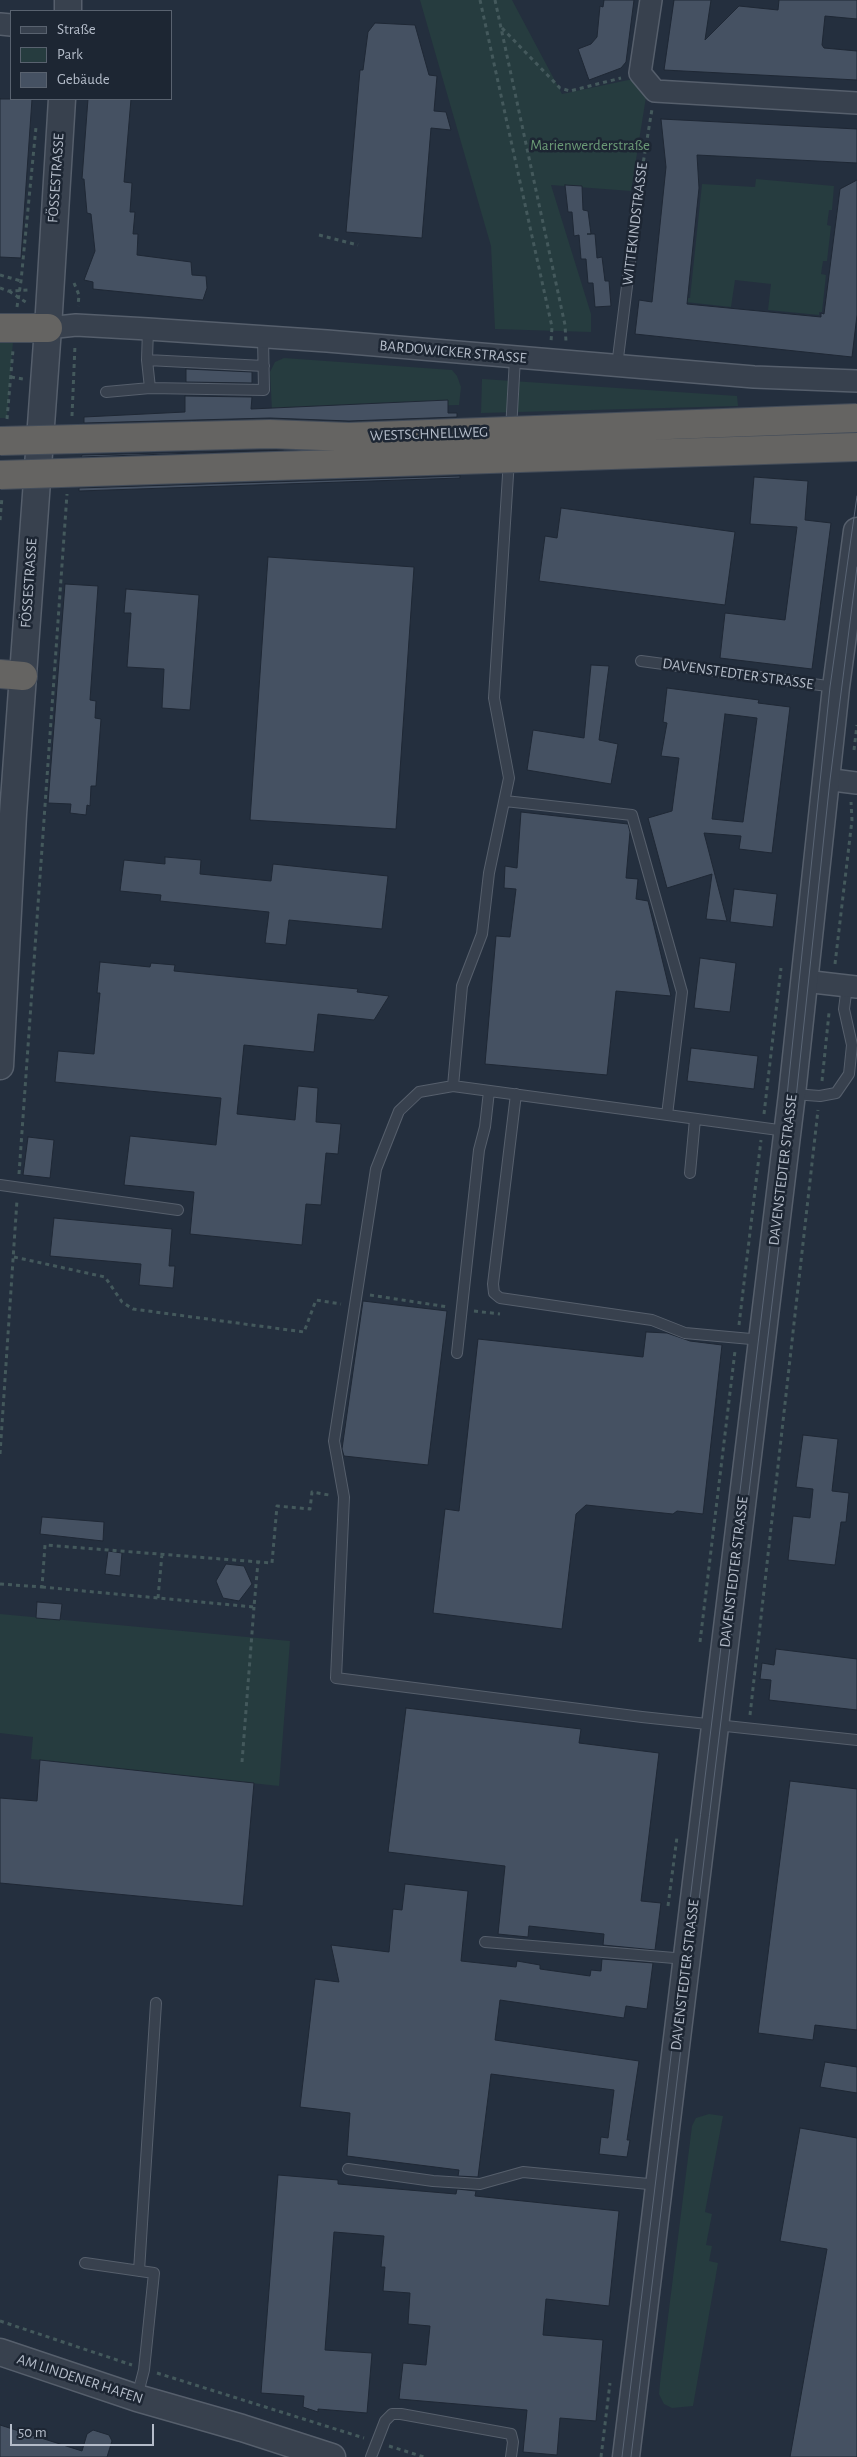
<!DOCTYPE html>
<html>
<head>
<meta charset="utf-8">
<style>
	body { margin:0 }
	#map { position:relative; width:857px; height:2457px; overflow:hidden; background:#242f3e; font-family:"Alegreya Sans",sans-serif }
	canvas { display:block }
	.legend { position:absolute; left:10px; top:10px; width:162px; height:90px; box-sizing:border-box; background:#1d2633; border:1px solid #59626f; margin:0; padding:6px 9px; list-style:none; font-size:15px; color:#b4bcc9 }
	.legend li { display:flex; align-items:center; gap:10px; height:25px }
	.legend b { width:25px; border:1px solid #59626f }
	.scale { position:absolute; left:10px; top:2424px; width:144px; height:22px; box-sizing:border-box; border:2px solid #b4bcc9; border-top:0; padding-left:6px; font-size:15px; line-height:18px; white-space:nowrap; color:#b4bcc9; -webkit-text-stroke:4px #1d2633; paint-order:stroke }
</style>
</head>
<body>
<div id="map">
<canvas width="857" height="2457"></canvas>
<ul class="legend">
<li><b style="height:6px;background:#38414e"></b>Straße</li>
<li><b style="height:14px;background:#263c3f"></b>Park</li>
<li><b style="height:14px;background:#455162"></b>Gebäude</li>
</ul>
<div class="scale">50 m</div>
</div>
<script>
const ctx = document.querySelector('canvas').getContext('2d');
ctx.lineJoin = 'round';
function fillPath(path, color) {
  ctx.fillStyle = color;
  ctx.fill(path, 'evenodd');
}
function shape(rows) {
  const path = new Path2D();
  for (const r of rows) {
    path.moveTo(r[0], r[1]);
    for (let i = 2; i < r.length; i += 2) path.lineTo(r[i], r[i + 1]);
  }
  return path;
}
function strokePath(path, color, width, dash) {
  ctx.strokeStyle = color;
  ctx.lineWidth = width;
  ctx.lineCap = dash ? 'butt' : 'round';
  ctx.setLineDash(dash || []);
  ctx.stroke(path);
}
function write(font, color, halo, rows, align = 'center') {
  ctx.font = font + ' "Alegreya Sans",sans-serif';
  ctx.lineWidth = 5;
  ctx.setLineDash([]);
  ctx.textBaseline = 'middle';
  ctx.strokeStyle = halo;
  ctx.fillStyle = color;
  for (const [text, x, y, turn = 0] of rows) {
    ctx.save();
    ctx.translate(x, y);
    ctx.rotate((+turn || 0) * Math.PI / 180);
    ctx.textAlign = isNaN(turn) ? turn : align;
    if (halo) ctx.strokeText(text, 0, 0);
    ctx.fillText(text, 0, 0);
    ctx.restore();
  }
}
const green = shape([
	[420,0,512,0,562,94,633,79,646,97,631,191,551,185,591,314,591,332,495,329,491,246],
	[756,179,834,186,832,210,829,210,827,225,831,226,827,261,823,261,821,274,826,275,822,312,819,312,819,315,768,310,771,284,735,280,731,307,685,302,686,298,690,298,702,184,755,187],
	[0,327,14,329,7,418,0,418],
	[284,358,452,370,457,376,461,387,459,405,272,410,270,372,275,362],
	[482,379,737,396,738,406,481,413],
	[0,1614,290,1641,279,1786,31,1759,33,1737,0,1733],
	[709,2114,723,2116,705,2212,712,2214,706,2245,712,2246,709,2261,718,2263,693,2406,672,2408,664,2404,659,2394,661,2373,692,2126,696,2118]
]);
const building = shape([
	[604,0,634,0,626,62,621,68,589,80,578,49,591,44,597,37,600,6,603,7,604,0],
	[674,0,711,0,705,40,739,6,778,10,779,0,857,0,857,19,825,16,822,45,824,48,857,51,857,80,664,70,674,0],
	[375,23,415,25,429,75,437,76,434,111,446,112,451,130,431,128,422,238,346,232,360,70,363,70,368,32,375,23],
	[0,99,32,99,21,258,0,257,0,99],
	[88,99,131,99,124,182,132,183,130,212,135,212,133,234,138,234,137,255,191,262,192,275,206,276,207,288,203,300,93,289,93,282,84,280,95,251,91,214,87,213,84,179,82,179,88,99],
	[661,119,857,129,857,163,697,155,699,188,687,304,821,317,821,313,824,314,840,189,857,180,857,315,852,357,635,334,639,300,652,302,666,167,661,119],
	[565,185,582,186,583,210,588,211,591,234,587,234,595,234,597,258,602,257,605,281,609,281,611,306,595,307,593,283,588,283,586,259,581,259,579,235,574,236,572,212,568,212,565,185],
	[186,369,252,372,252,383,186,382,186,369],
	[185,396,252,397,251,409,448,400,448,413,457,413,457,417,349,421,270,418,84,423,84,417,185,412,185,396],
	[283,450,81,457,82,455,283,450],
	[460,476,460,478,79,491,79,488,460,476],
	[754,477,808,481,805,520,831,523,812,669,720,658,725,613,785,620,797,527,750,524,754,477],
	[561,508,735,532,725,605,539,581,545,536,557,538,561,508],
	[268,557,414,567,396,829,250,820,268,557],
	[65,584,98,586,90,700,96,701,95,718,101,719,96,786,91,786,90,806,87,805,86,815,70,813,71,804,48,803,65,584],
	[126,589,199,595,190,710,162,708,164,669,127,667,131,613,124,613,126,589],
	[591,665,609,666,599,740,618,744,611,784,527,770,533,730,584,738,591,665],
	[667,688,759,700,758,703,790,707,772,853,739,849,741,836,704,833,727,921,706,919,712,874,667,888,648,818,672,811,679,758,661,756,667,723,663,722,667,688],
	[725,714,757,718,743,822,712,819,725,714],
	[521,812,628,824,630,832,626,878,638,879,636,899,648,901,671,996,616,991,607,1075,485,1064,496,936,510,937,516,889,504,888,505,866,517,868,521,812],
	[165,857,201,860,200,874,271,881,273,864,388,876,382,929,289,920,286,945,265,943,269,912,160,901,161,895,120,891,124,860,165,864,165,857],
	[734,889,777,894,773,927,730,922,734,889],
	[700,958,736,963,730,1012,694,1008,700,958],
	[100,962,150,967,151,963,175,965,174,971,358,989,357,992,389,996,374,1020,318,1014,314,1052,244,1045,237,1114,295,1120,298,1086,318,1088,316,1122,341,1124,338,1154,326,1153,321,1205,306,1204,302,1245,190,1234,194,1192,124,1185,130,1136,216,1145,221,1098,55,1082,58,1051,94,1054,100,993,97,993,100,962],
	[691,1048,758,1056,754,1089,687,1081,691,1048],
	[28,1137,54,1140,50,1178,23,1175,28,1137],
	[54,1218,172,1229,169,1266,175,1266,173,1288,139,1285,141,1264,50,1256,54,1218],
	[363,1301,447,1311,428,1465,344,1456,342,1449,363,1301],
	[646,1332,667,1333,690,1341,722,1345,703,1514,677,1511,673,1514,586,1505,576,1514,562,1629,433,1613,445,1509,459,1511,478,1339,643,1357,646,1332],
	[803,1435,838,1439,832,1491,849,1493,846,1522,841,1522,835,1565,788,1560,793,1516,810,1518,813,1489,796,1487,803,1435],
	[42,1517,104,1522,103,1541,40,1534,42,1517],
	[108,1551,122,1553,120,1576,105,1574,108,1551],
	[226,1564,244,1566,252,1584,239,1601,223,1598,216,1581,226,1564],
	[37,1602,62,1604,60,1620,36,1618,37,1602],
	[776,1649,857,1659,857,1710,769,1700,771,1680,760,1679,762,1663,774,1665,776,1649],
	[406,1708,581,1729,579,1743,659,1753,641,1901,661,1903,655,1950,603,1945,604,1934,529,1926,528,1937,498,1934,505,1866,388,1852,406,1708],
	[40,1760,254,1783,243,1906,0,1883,0,1798,37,1801,40,1760],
	[790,1781,857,1789,857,2030,815,2025,813,2040,758,2033,790,1781],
	[405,1884,468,1891,461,1961,516,1967,517,1961,540,1965,540,1969,590,1976,591,1970,601,1971,602,1959,653,1963,647,2009,626,2006,624,2018,500,2000,495,2040,639,2061,627,2140,630,2140,627,2157,599,2154,601,2137,608,2138,614,2090,491,2074,478,2177,458,2176,459,2170,347,2156,350,2113,300,2107,315,1979,339,1982,331,1945,389,1952,393,1909,402,1910,405,1884],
	[825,2062,857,2067,857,2093,820,2087,825,2062],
	[800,2128,857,2138,857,2457,790,2457,827,2249,780,2241,800,2128],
	[278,2175,338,2180,338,2184,456,2194,457,2189,476,2191,475,2196,619,2211,609,2306,546,2299,543,2335,603,2340,596,2421,560,2418,557,2455,523,2452,527,2410,399,2399,403,2363,426,2365,430,2326,408,2324,410,2293,383,2291,385,2267,381,2267,384,2236,334,2232,325,2350,372,2353,367,2413,318,2409,318,2412,303,2407,304,2396,261,2393,278,2175],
	[0,2425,82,2451,87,2434,93,2430,109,2435,112,2441,107,2457,0,2457,0,2425]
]);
const path = shape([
	[480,0,552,327,551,342],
	[495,0,565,325,566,342],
	[502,28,560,88,570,91,621,78],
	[637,201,652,109],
	[319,235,358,245],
	[0,275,21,281],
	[74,283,79,295,78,306],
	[0,288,8,291,29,290],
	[9,291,27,303],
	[17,307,21,281,36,127],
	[11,377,23,379],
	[72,416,75,345],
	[7,419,13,350],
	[0,520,2,497],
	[854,750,857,725],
	[835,964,852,820,851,802],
	[822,1081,829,1013],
	[764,1114,781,968],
	[19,1174,67,494],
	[14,1257,105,1277,122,1302,133,1309,304,1332,316,1300,341,1304],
	[370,1295,448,1307],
	[474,1311,500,1314],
	[739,1325,761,1140],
	[0,1454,17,1200],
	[0,1584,42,1587,45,1545,272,1563,277,1506,310,1509,312,1492,329,1495],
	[42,1587,254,1607,258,1562],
	[158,1598,162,1554],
	[700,1642,735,1351],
	[750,1715,818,1110],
	[242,1762,254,1607],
	[668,1906,677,1837],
	[0,2321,132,2365],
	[157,2373,364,2438],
	[389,2446,424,2457],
	[601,2457,610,2383]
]);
const service = shape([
	[148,329,147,360,150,388,264,390,263,338],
	[147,360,264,366],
	[617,366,636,214],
	[106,392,150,388],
	[511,430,515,358],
	[509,459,494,698,509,778,489,873,482,934,462,986,453,1086,419,1092,399,1111,376,1169,334,1441,344,1497,336,1678,642,1717,857,1740],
	[641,661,835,687],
	[505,801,632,815,682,992,667,1115],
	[453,1086,786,1131],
	[516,1094,493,1284,494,1293,500,1298,652,1320,685,1333,762,1340],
	[793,1094,820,1096,836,1093,849,1074,852,1045,844,1009,847,986],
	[690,1173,695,1119],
	[0,1185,178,1210],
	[457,1353,479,1150,485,1127,489,1091],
	[485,1942,686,1959],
	[348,2169,433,2181,480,2184,523,2172,659,2185],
	[85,2263,154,2273,144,2370,137,2397],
	[139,2271,156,2003],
	[371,2457,385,2421,392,2414,401,2414,511,2434,513,2442,511,2457]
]);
const minor = shape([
	[651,0,640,73,655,91,857,103],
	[0,24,11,25],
	[48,328,76,325,148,329,327,341,754,377,857,381],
	[825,779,857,783],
	[804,981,857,987]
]);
const tertiary = shape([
	[68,11,68,0],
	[0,1066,13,814,48,328,62,99],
	[0,2352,137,2398,242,2428,332,2457],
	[626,2457,792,1094,836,687,857,531]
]);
const trunk = shape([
	[0,328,48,328],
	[0,674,23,676]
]);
const tram = shape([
	[622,2457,779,1172,830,687,857,496],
	[631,2457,788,1173,830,780,857,567]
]);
const trunkBridge = shape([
	[0,441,270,434,349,437,857,418],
	[0,475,857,447]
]);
const parkNames = [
	["Marienwerderstraße",590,145]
];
const streetNames = [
	["FÖSSESTRASSE",56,178,-86],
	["WITTEKINDSTRASSE",635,224,-83],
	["BARDOWICKER STRASSE",453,352,5],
	["WESTSCHNELLWEG",429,434,-2],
	["FÖSSESTRASSE",29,583,-86],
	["DAVENSTEDTER STRASSE",738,674,8],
	["DAVENSTEDTER STRASSE",783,1170,-83],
	["DAVENSTEDTER STRASSE",734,1572,-83],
	["DAVENSTEDTER STRASSE",685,1975,-83],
	["AM LINDENER HAFEN",80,2379,18]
];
fillPath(green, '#263c3f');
fillPath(building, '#455162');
strokePath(building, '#1f2835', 1);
strokePath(service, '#565f6c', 12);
strokePath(minor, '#565f6c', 24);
strokePath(tertiary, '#565f6c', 29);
strokePath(trunk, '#434c59', 30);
strokePath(path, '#44595c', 3, [4, 4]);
strokePath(service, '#38414e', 10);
strokePath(minor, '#38414e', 21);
strokePath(tertiary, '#38414e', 26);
strokePath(trunk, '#656462', 28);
strokePath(tram, '#5a6575', 1);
strokePath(trunkBridge, '#434c59', 30, []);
strokePath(trunkBridge, '#656462', 28);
write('15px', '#6b9a76', '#1d2633', parkNames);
write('15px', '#b4bcc9', '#1d2633', streetNames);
</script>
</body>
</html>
